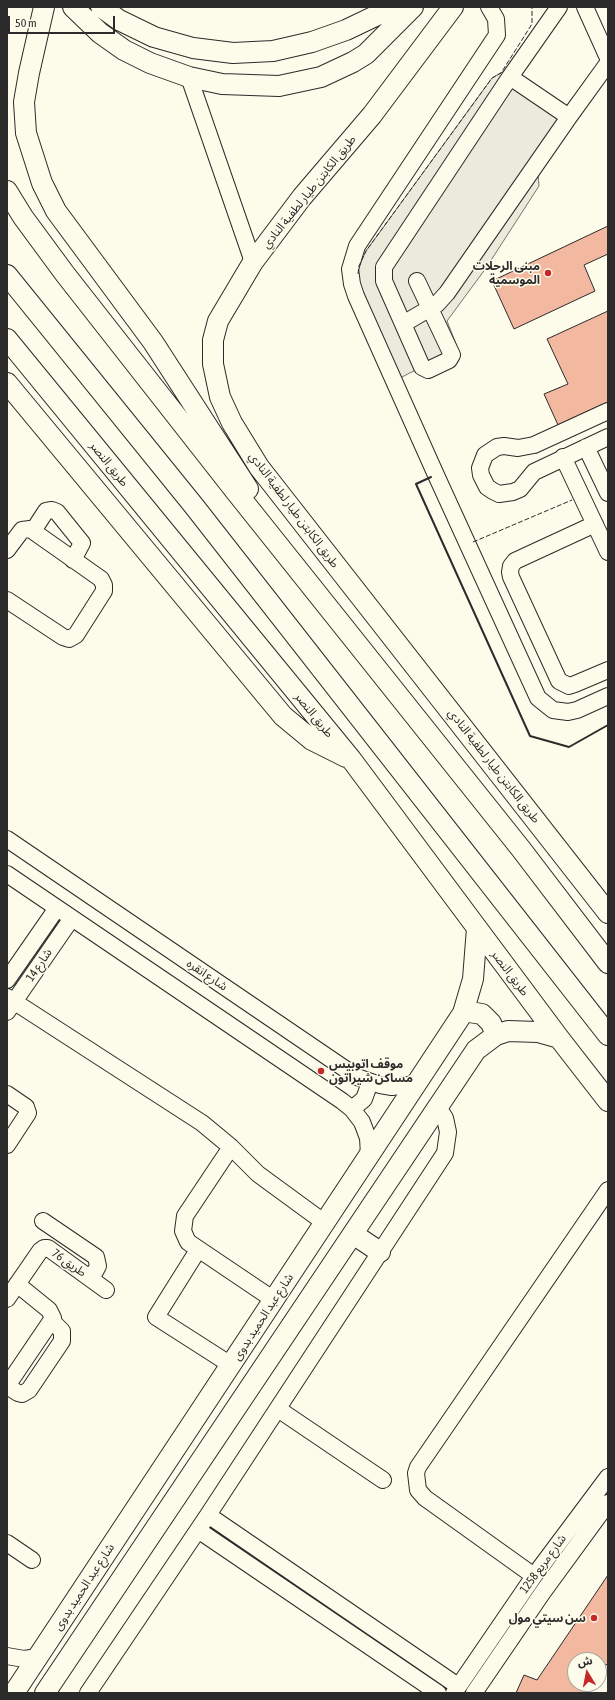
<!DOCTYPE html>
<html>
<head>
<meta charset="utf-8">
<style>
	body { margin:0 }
	#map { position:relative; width:615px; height:1700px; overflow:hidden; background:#fdfbea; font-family:"Asap Condensed","Noto Sans Arabic",sans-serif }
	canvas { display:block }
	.frame { position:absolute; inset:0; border:8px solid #2b2b2b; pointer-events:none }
	.north { position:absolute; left:567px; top:1652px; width:40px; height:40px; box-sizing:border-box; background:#fdfbea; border:1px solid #a9a89e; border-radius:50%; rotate:350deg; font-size:11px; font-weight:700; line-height:16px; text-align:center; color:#2b2b2b }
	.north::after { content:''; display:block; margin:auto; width:14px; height:18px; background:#c62828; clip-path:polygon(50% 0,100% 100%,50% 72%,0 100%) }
	.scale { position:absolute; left:8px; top:16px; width:107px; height:18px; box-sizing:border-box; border:2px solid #2b2b2b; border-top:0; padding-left:5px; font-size:12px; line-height:14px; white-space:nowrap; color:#2b2b2b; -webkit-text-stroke:3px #fdfbea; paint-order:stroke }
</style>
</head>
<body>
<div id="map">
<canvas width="615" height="1700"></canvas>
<div class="frame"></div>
<div class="north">ش</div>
<div class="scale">50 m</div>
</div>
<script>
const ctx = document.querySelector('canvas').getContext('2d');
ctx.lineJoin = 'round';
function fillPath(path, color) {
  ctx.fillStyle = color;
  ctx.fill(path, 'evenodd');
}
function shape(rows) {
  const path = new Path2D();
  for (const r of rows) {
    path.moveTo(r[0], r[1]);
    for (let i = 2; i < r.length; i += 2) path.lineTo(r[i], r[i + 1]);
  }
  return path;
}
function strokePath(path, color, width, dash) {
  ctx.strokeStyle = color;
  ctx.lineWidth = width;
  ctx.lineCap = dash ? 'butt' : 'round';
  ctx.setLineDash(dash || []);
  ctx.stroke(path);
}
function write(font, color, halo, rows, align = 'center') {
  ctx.font = font + ' "Asap Condensed","Noto Sans Arabic",sans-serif';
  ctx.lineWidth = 3;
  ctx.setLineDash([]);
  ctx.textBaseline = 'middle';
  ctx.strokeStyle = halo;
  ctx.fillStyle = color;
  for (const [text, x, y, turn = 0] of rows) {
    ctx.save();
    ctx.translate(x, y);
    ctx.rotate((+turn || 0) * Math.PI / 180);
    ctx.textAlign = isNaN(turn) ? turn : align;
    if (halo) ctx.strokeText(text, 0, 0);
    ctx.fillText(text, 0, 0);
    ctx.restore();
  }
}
const parking = shape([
	[511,67,575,121,538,173,539,186,486,268,447,321,460,354,451,352,398,379,357,284,359,266,366,251,492,78,511,67]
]);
const building = shape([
	[608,226,608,254,584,265,595,291,514,329,492,281,608,226],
	[608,311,608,402,558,425,544,394,568,384,547,339,608,311],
	[608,1575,608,1693,516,1693,524,1675,537,1680,608,1575],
	[575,1660,599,1660,599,1684,575,1684,575,1660]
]);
const minor = shape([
	[489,7,496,19,497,35,357,246,350,269,352,284,356,296,436,475,538,698,553,710,568,712,577,710,608,696],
	[585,7,608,58],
	[189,77,253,262],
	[510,77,569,117],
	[417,281,452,355,449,360,428,370,422,367,384,281,384,267,510,77,559,7],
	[403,324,437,304,447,293,569,117,608,63],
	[608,411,534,445,518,448,504,446,497,447,485,455,480,468,481,475,487,487,493,491,499,494,513,492,520,489,534,472,608,437],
	[586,447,608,493],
	[563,457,608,552],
	[595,524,515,561,511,566,510,572,511,577,559,681,569,686,575,684,608,670],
	[33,531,46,511,52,510,57,512,82,543,73,560],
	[7,550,22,530,30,529,101,579,104,585,104,591,76,635,69,639,63,637,7,600],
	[7,839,357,1077,380,1085,392,1087,416,1084],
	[7,874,342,1101,352,1109,362,1122,368,1138,369,1155],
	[7,980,57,908],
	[7,997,202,1123,231,1147,258,1174,325,1223],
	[7,1012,72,918],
	[7,1094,26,1107,28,1113,7,1145],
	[352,1109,364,1099,368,1088,368,1082],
	[231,1147,185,1216,183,1231,188,1242,274,1300],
	[43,1221,96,1257,98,1266,91,1279],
	[198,1250,156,1317,231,1365],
	[7,1299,40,1251,44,1248,48,1248,106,1290],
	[7,1386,53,1318,49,1310,17,1284],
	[7,1386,18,1393,22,1394,29,1390,62,1341,62,1331,52,1321],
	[278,1409,383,1480],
	[208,1515,458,1686],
	[198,1530,438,1693],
	[7,1543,32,1560],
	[534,1576,425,1498,418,1490,416,1473,418,1467,608,1190],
	[7,1656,24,1659,38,1657],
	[88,1693,208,1515,445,1153,448,1132,445,1118,438,1107],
	[454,1693,534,1576,608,1477],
	[474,1693,543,1592,608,1503],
	[597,1693,608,1673]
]);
const major = shape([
	[44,7,29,73,24,102,26,133,42,183,56,211,153,342,248,489],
	[73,7,100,33,124,50,150,63,189,77,222,84,279,86,321,77,353,62,366,54,413,7],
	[101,7,119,20,154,37,193,48,233,53,273,51,312,42,346,30,394,7],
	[453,7,372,115,302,197,253,262,218,321,213,340,213,364,220,397,232,423,259,467,608,913],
	[7,191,23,217,65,274,236,492,521,849,608,963],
	[7,275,194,506,608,1035],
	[7,339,351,759,559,1038,608,1101],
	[7,383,283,716,312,740,346,757],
	[463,1013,469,1012,482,1014,491,1023,496,1035],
	[353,1234,380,1252],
	[14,1693,463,1013,473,979,477,928],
	[45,1693,476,1050,496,1035,508,1031,538,1032,559,1038]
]);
const fence = shape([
	[358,274,359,266,366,251,492,78,501,73,532,24,532,7],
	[473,542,572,500]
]);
const wall = shape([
	[431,477,416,484,530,736,569,747,608,725]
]);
const markers = [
	[548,273,4,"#c62828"],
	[321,1071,4,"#c62828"],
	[594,1618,4,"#c62828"]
];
const streetNames = [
	["طريق الكابتن طيار لطفية النادي",309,192,-51],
	["طريق النصر",109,464,51],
	["طريق الكابتن طيار لطفية النادي",294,510,53],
	["طريق النصر",314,715,51],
	["طريق الكابتن طيار لطفية النادي",494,766,52],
	["شارع 14",39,965,-56],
	["طريق النصر",510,973,53],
	["شارع انقره",207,975,34],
	["طريق 76",69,1263,35],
	["شارع عبد الحميد بدوى",263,1317,-57],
	["شارع مربع 1258",543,1564,-54],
	["شارع عبد الحميد بدوى",84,1587,-57]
];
const poiNames = [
	["مبنى الرحلات",540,266],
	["الموسمية",540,280],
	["موقف اتوبيس",329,1064,"left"],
	["مساكن شيراتون",329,1078,"left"],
	["سن سيتي مول",586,1618]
];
fillPath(parking, '#eceadb');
strokePath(parking, '#74746e', 1);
fillPath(building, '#f2b8a0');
strokePath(building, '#2b2b2b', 1);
strokePath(minor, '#2b2b2b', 18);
strokePath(major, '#2b2b2b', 22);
strokePath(minor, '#fdfbea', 16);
strokePath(major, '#fdfbea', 20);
strokePath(fence, '#2b2b2b', 1, [5, 2]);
strokePath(wall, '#2b2b2b', 2);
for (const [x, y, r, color] of markers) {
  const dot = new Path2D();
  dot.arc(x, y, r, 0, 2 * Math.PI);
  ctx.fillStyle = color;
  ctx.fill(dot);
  strokePath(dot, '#fdfbea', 1.5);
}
write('12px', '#2b2b2b', '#fdfbea', streetNames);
write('bold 12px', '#2b2b2b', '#fdfbea', poiNames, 'right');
</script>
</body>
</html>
